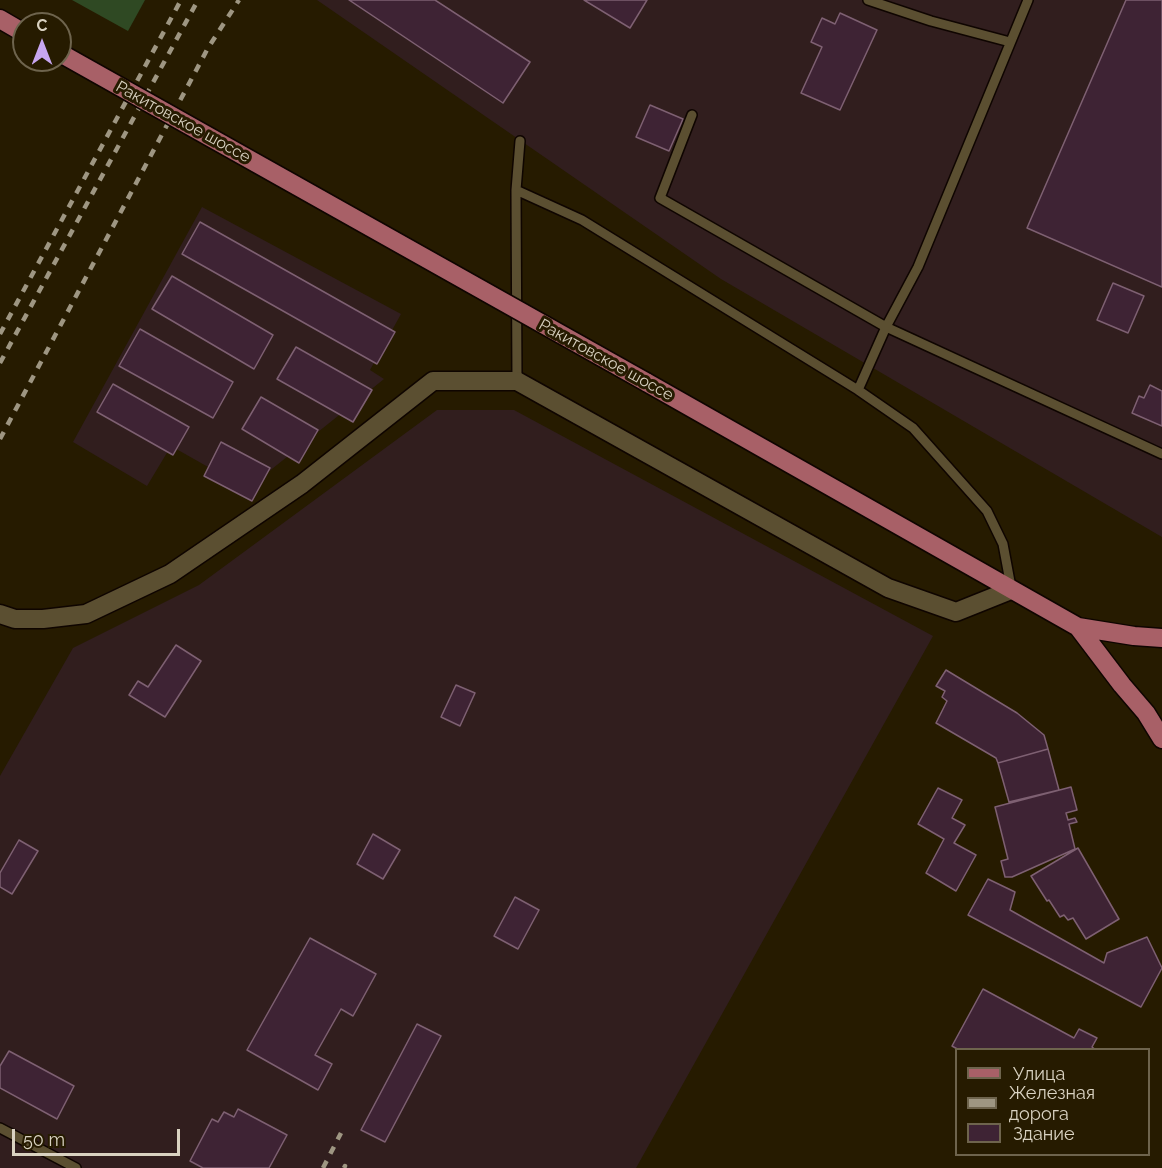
<!DOCTYPE html>
<html>
<head>
<meta charset="utf-8">
<style>
	body { margin:0 }
	#map { position:relative; width:1162px; height:1168px; overflow:hidden; background:#261b00; font-family:Raleway,sans-serif }
	canvas { display:block }
	.legend { position:absolute; left:955px; top:1048px; width:195px; height:108px; box-sizing:border-box; background:#261b00; border:2px solid #6e644d; margin:0; padding:8px 10px; list-style:none; font-size:18px; color:#d9d2c1 }
	.legend li { display:flex; align-items:center; gap:12px; height:30px }
	.legend b { width:30px; border:2px solid #6e644d }
	.north { position:absolute; left:12px; top:12px; width:60px; height:60px; box-sizing:border-box; background:#261b00; border:2px solid #6e644d; border-radius:50%; rotate:0deg; font-size:16px; font-weight:700; line-height:24px; text-align:center; color:#d9d2c1 }
	.north::after { content:''; display:block; margin:auto; width:21px; height:27px; background:#c7a6f0; clip-path:polygon(50% 0,100% 100%,50% 72%,0 100%) }
	.scale { position:absolute; left:12px; top:1129px; width:168px; height:27px; box-sizing:border-box; border:3px solid #d9d2c1; border-top:0; padding-left:8px; font-size:18px; line-height:21px; white-space:nowrap; color:#d9d2c1; -webkit-text-stroke:4px #261b00; paint-order:stroke }
</style>
</head>
<body>
<div id="map">
<canvas width="1162" height="1168"></canvas>
<ul class="legend">
<li><b style="height:8px;background:#a86067"></b>Улица</li>
<li><b style="height:8px;background:#9e9682"></b>Железная дорога</li>
<li><b style="height:16px;background:#3e2334"></b>Здание</li>
</ul>
<div class="north">С</div>
<div class="scale">50 m</div>
</div>
<script>
const ctx = document.querySelector('canvas').getContext('2d');
ctx.lineJoin = 'round';
function fillPath(path, color) {
  ctx.fillStyle = color;
  ctx.fill(path, 'evenodd');
}
function shape(rows) {
  const path = new Path2D();
  for (const r of rows) {
    path.moveTo(r[0], r[1]);
    for (let i = 2; i < r.length; i += 2) path.lineTo(r[i], r[i + 1]);
  }
  return path;
}
function strokePath(path, color, width, dash) {
  ctx.strokeStyle = color;
  ctx.lineWidth = width;
  ctx.lineCap = dash ? 'butt' : 'round';
  ctx.setLineDash(dash || []);
  ctx.stroke(path);
}
function write(font, color, halo, rows, align = 'center') {
  ctx.font = font + ' Raleway,sans-serif';
  ctx.lineWidth = 6;
  ctx.setLineDash([]);
  ctx.textBaseline = 'middle';
  ctx.strokeStyle = halo;
  ctx.fillStyle = color;
  for (const [text, x, y, turn = 0] of rows) {
    ctx.save();
    ctx.translate(x, y);
    ctx.rotate((+turn || 0) * Math.PI / 180);
    ctx.textAlign = isNaN(turn) ? turn : align;
    if (halo) ctx.strokeText(text, 0, 0);
    ctx.fillText(text, 0, 0);
    ctx.restore();
  }
}
const industrial = shape([
	[317,0,1162,0,1162,537,721,279],
	[202,207,401,314,370,370,384,379,247,489,171,446,147,486,73,442],
	[437,410,514,410,933,636,636,1168,0,1168,0,776,73,648,199,585]
]);
const green = shape([
	[72,0,145,0,128,31]
]);
const building = shape([
	[349,0,435,0,530,62,503,103,349,0],
	[584,0,647,0,630,28,584,0],
	[1126,0,1162,0,1162,287,1027,228,1126,0],
	[840,13,877,30,840,110,801,93,822,47,811,42,822,18,835,24,840,13],
	[650,105,683,119,669,151,636,137,650,105],
	[200,222,395,332,377,364,182,254,200,222],
	[172,276,273,335,254,369,152,309,172,276],
	[1113,283,1144,296,1128,333,1097,320,1113,283],
	[140,329,233,382,213,418,119,366,140,329],
	[296,347,372,390,353,422,277,379,296,347],
	[113,384,189,427,173,455,97,412,113,384],
	[1150,385,1162,391,1162,426,1132,413,1139,396,1144,398,1150,385],
	[261,397,318,430,299,463,242,429,261,397],
	[221,442,270,468,252,501,204,476,221,442],
	[176,645,201,661,165,717,129,695,138,681,148,687,176,645],
	[946,670,1017,713,1044,735,1048,749,998,763,996,758,936,723,947,701,942,697,945,691,936,686,946,670],
	[456,685,475,693,460,726,441,717,456,685],
	[1048,749,1059,790,1009,802,998,763,1048,749],
	[1071,787,1077,810,1066,813,1068,820,1075,818,1077,822,1069,824,1075,849,1012,877,1005,877,1001,861,1008,859,995,807,1071,787],
	[938,788,962,800,952,818,965,825,954,843,976,855,956,891,926,873,944,839,918,824,938,788],
	[373,834,400,850,383,879,357,864,373,834],
	[19,840,38,851,12,894,0,887,0,873,19,840],
	[1078,848,1119,919,1086,939,1073,918,1068,920,1064,915,1060,917,1049,900,1047,901,1031,876,1078,848],
	[988,879,1015,892,1010,910,1104,963,1107,953,1147,937,1162,968,1141,1007,968,915,988,879],
	[515,897,539,910,518,949,494,936,515,897],
	[310,938,376,974,353,1016,341,1009,315,1055,332,1064,318,1090,247,1050,310,938],
	[983,989,1074,1038,1079,1029,1097,1038,1092,1047,1096,1050,959,1050,952,1046,983,989],
	[417,1024,441,1036,385,1142,361,1130,417,1024],
	[9,1051,74,1086,57,1119,0,1088,0,1066,9,1051],
	[238,1109,287,1135,269,1168,203,1168,190,1161,212,1119,218,1122,224,1112,234,1117,238,1109]
]);
const service = shape([
	[868,0,931,21,1010,42],
	[692,115,660,198,886,327,918,267,1028,0],
	[516,190,582,220,858,390,913,428,987,511,1003,544,1011,587],
	[517,381,516,190,520,141],
	[858,390,886,327,1162,454],
	[0,1128,76,1168]
]);
const minor = shape([
	[0,614,15,619,43,619,86,614,170,574,302,484,433,381,517,381,888,588,956,612,1011,590]
]);
const primary = shape([
	[0,19,24,33],
	[646,382,1078,627,1134,636,1162,638],
	[1078,627,1122,685,1146,713,1162,739]
]);
const rail = shape([
	[0,334,181,0],
	[0,363,198,0],
	[0,439,208,48,239,0],
	[323,1168,341,1133],
	[344,1168,345,1166,344,1168]
]);
const primaryBridge = shape([
	[60,53,646,382]
]);
const streetNames = [
	["Ракитовское шоссе",183,122,29],
	["Ракитовское шоссе",606,360,29]
];
fillPath(industrial, '#311e1e');
fillPath(green, '#2f4923');
fillPath(building, '#3e2334');
strokePath(building, '#7e6072', 1.5);
strokePath(service, '#0f0500', 12);
strokePath(minor, '#0f0500', 21);
strokePath(primary, '#0f0500', 21);
strokePath(service, '#5b4f31', 9);
strokePath(minor, '#5b4f31', 18);
strokePath(primary, '#a86067', 18);
strokePath(rail, '#9e9682', 4.5, [8, 8]);
strokePath(primaryBridge, '#0f0500', 21, []);
strokePath(primaryBridge, '#a86067', 18);
write('16px', '#d9d2c1', '#261b00', streetNames);
</script>
</body>
</html>
